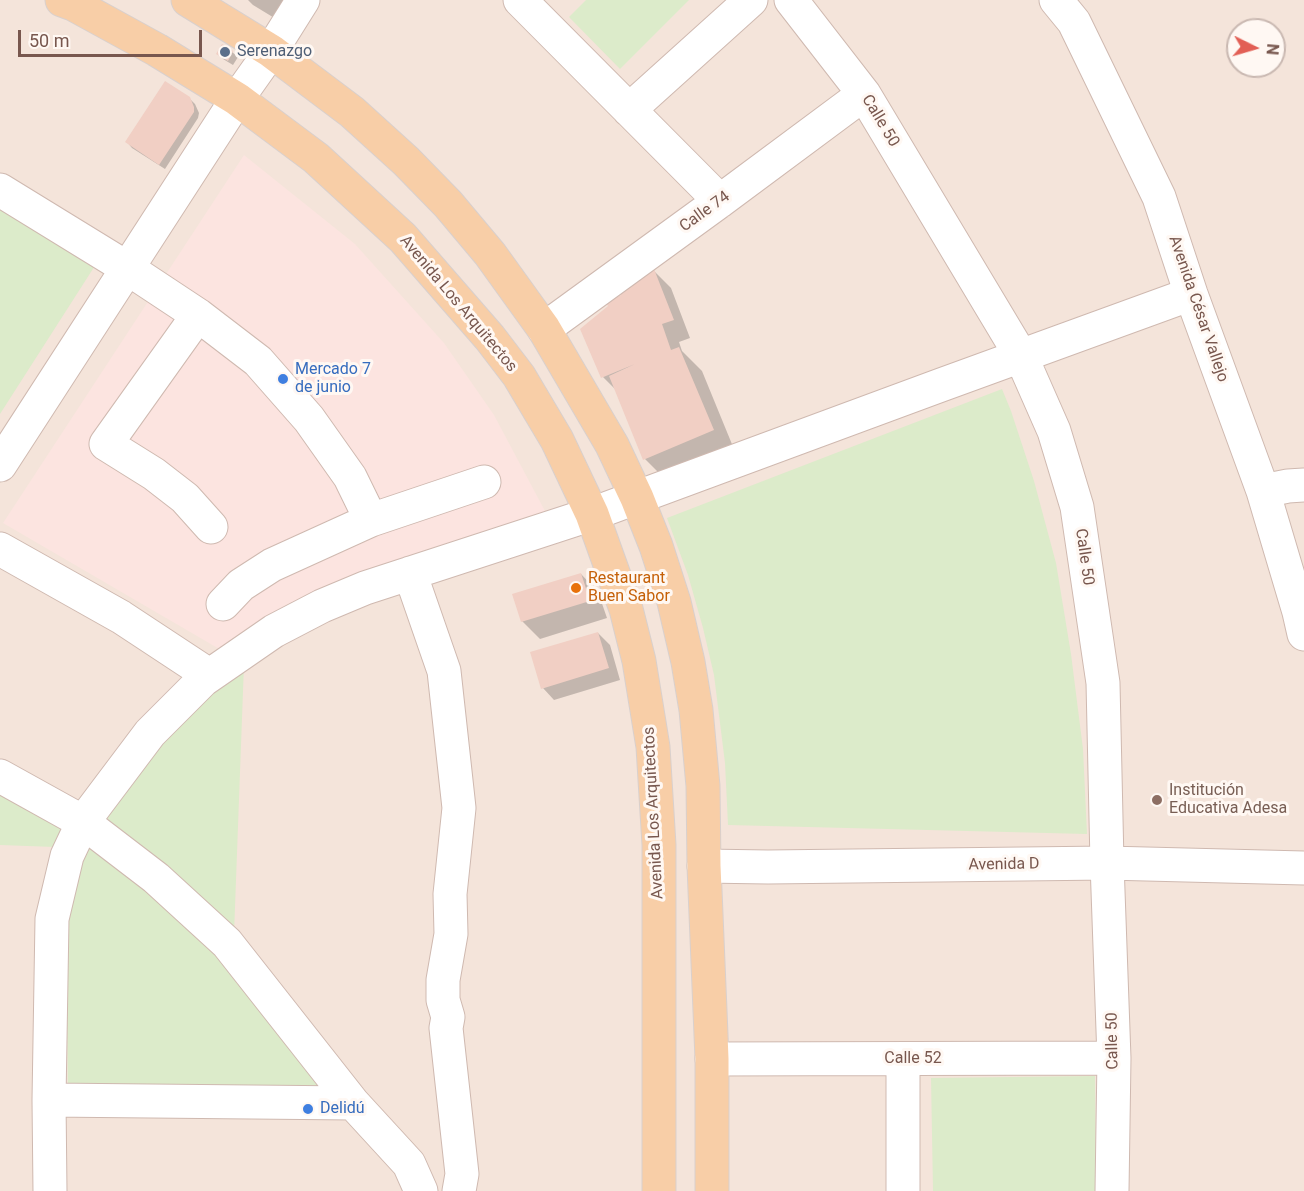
<!DOCTYPE html>
<html>
<head>
<meta charset="utf-8">
<style>
	body { margin:0 }
	#map { position:relative; width:1304px; height:1191px; overflow:hidden; background:#fcf4ec; font-family:Roboto,sans-serif }
	canvas { display:block }
	.north { position:absolute; left:1226px; top:18px; width:60px; height:60px; box-sizing:border-box; background:#fff8f3; border:2px solid #c9b8b1; border-radius:50%; rotate:95deg; font-size:16px; font-weight:700; line-height:24px; text-align:center; color:#78574e }
	.north::after { content:''; display:block; margin:auto; width:21px; height:27px; background:#e25f55; clip-path:polygon(50% 0,100% 100%,50% 72%,0 100%) }
	.scale { position:absolute; left:18px; top:30px; width:184px; height:27px; box-sizing:border-box; border:3px solid #78574e; border-top:0; padding-left:8px; font-size:18px; line-height:21px; white-space:nowrap; color:#78574e; -webkit-text-stroke:4px #fff8f3; paint-order:stroke }
</style>
</head>
<body>
<div id="map">
<canvas width="1304" height="1191"></canvas>
<div class="north">N</div>
<div class="scale">50 m</div>
</div>
<script>
const ctx = document.querySelector('canvas').getContext('2d');
ctx.lineJoin = 'round';
function fillPath(path, color) {
  ctx.fillStyle = color;
  ctx.fill(path, 'evenodd');
}
function shape(rows) {
  const path = new Path2D();
  for (const r of rows) {
    path.moveTo(r[0], r[1]);
    for (let i = 2; i < r.length; i += 2) path.lineTo(r[i], r[i + 1]);
  }
  return path;
}
function strokePath(path, color, width, dash) {
  ctx.strokeStyle = color;
  ctx.lineWidth = width;
  ctx.lineCap = dash ? 'butt' : 'round';
  ctx.setLineDash(dash || []);
  ctx.stroke(path);
}
function write(font, color, halo, rows, align = 'center') {
  ctx.font = font + ' Roboto,sans-serif';
  ctx.lineWidth = 6;
  ctx.setLineDash([]);
  ctx.textBaseline = 'middle';
  ctx.strokeStyle = halo;
  ctx.fillStyle = color;
  for (const [text, x, y, turn = 0] of rows) {
    ctx.save();
    ctx.translate(x, y);
    ctx.rotate((+turn || 0) * Math.PI / 180);
    ctx.textAlign = isNaN(turn) ? turn : align;
    if (halo) ctx.strokeText(text, 0, 0);
    ctx.fillText(text, 0, 0);
    ctx.restore();
  }
}
const residential = shape([
	[0,0,1304,0,1304,1191,0,1191],
	[1238,30,1274,30,1274,66,1238,66]
]);
const commercial = shape([
	[244,155,355,244,444,343,494,415,545,511,392,565,221,650,3,523]
]);
const green = shape([
	[586,0,689,0,620,69,569,17],
	[0,203,98,261,0,414],
	[1002,389,1011,411,1034,481,1056,563,1071,654,1083,749,1087,834,728,825,725,763,714,675,703,628,688,575,667,518],
	[244,664,234,934,102,814,171,731],
	[0,790,61,828,55,847,0,845],
	[88,843,175,914,265,1006,340,1096,68,1096,66,923],
	[1095,1076,1096,1191,933,1191,931,1078]
]);
const shadow = shape([
	[248,0,287,0,276,19,253,5],
	[232,52,238,57,233,65,223,59,218,54],
	[189,98,195,104,199,113,198,118,165,169,132,148,127,142],
	[654,271,671,288,690,338,679,342,682,351,702,371,736,454,668,482,645,459,617,391,603,377,623,295],
	[581,574,598,592,607,618,540,639,522,621],
	[598,633,610,645,620,680,554,700,543,688]
]);
const building = shape([
	[222,44,233,51,228,61,216,54],
	[165,81,190,97,194,107,194,112,159,165,125,142],
	[654,269,674,320,662,324,671,350,679,347,714,430,643,460,609,376,635,364,601,378,580,329,608,306,606,303,621,295,619,292],
	[581,573,590,601,521,622,512,594],
	[598,632,609,668,541,689,530,652]
]);
const minor = shape([
	[520,0,720,201],
	[791,0,864,94,1021,356,1054,431,1077,507,1103,683,1107,863,1114,1058,1112,1191],
	[1056,0,1074,22,1159,197,1191,294,1263,491,1299,612,1304,634],
	[629,110,751,0],
	[0,190,127,268,198,315,258,361,309,419,350,477,371,520],
	[198,315,106,444,154,474,185,498,211,527],
	[544,329,720,201,864,94],
	[0,465,237,99,271,51,303,0],
	[1263,491,1288,486,1304,485],
	[0,549,121,617,209,675],
	[410,573,444,671,459,808,450,894,451,934,443,980,443,1000,448,1017,446,1028,462,1174,459,1191],
	[223,604,241,585,272,565,371,520,484,482],
	[0,776,83,822,156,878,227,943,353,1103,409,1164,421,1191],
	[704,866,768,867,1107,863,1304,868],
	[712,1059,1114,1058],
	[49,1100,353,1103],
	[50,1191,49,1100,52,919,67,856,83,822,150,733,203,680,274,631,322,606,365,588,592,514,941,385,1191,294],
	[903,1191,903,1059]
]);
const major = shape([
	[62,0,73,4,157,50,237,99,316,158,403,238,490,338,519,376,557,440,592,514,626,609,639,661,653,747,659,845,659,1191],
	[188,0,271,51,352,112,406,161,448,204,490,254,544,329,612,445,637,498,656,546,674,602,688,662,696,710,703,786,704,866,712,1059,712,1191]
]);
const markers = [
	[225,52,6,"#5c6f8a"],
	[283,379,6,"#3f7fe0"],
	[576,588,6,"#e8710a"],
	[1157,800,6,"#8d6e63"],
	[308,1109,6,"#3f7fe0"]
];
const serviceNames = [
	["Serenazgo",237,52]
];
const streetNames = [
	["Calle 50",880,121,59],
	["Calle 74",705,212,-36],
	["Avenida Los Arquitectos",458,304,50],
	["Avenida César Vallejo",1198,309,71],
	["Calle 50",1084,557,82],
	["Avenida Los Arquitectos",654,813,-93],
	["Avenida D",1004,865,-1],
	["Calle 50",1113,1041,-91],
	["Calle 52",913,1059]
];
const shopNames = [
	["Mercado 7",295,370],
	["de junio",295,388],
	["Delidú",320,1109]
];
const foodNames = [
	["Restaurant",588,579],
	["Buen Sabor",588,597]
];
const educationNames = [
	["Institución",1169,791],
	["Educativa Adesa",1169,809]
];
fillPath(residential, '#f4e4da');
fillPath(commercial, '#fce4e0');
fillPath(green, '#dcebca');
fillPath(shadow, '#0003');
fillPath(building, '#f1cfc4');
strokePath(minor, '#cfb9b0', 35);
strokePath(major, '#d9d0cd', 35);
strokePath(minor, '#fff', 33);
strokePath(major, '#f8cea7', 33);
for (const [x, y, r, color] of markers) {
  const dot = new Path2D();
  dot.arc(x, y, r, 0, 2 * Math.PI);
  ctx.fillStyle = color;
  ctx.fill(dot);
  strokePath(dot, '#fff8f3', 2);
}
write('16px', '#4e5e75', '#fff8f3', serviceNames, 'left');
write('16px', '#78574e', '#fff8f3', streetNames);
write('16px', '#366cbe', '#fff8f3', shopNames, 'left');
write('16px', '#c56008', '#fff8f3', foodNames, 'left');
write('16px', '#785e54', '#fff8f3', educationNames, 'left');
</script>
</body>
</html>
